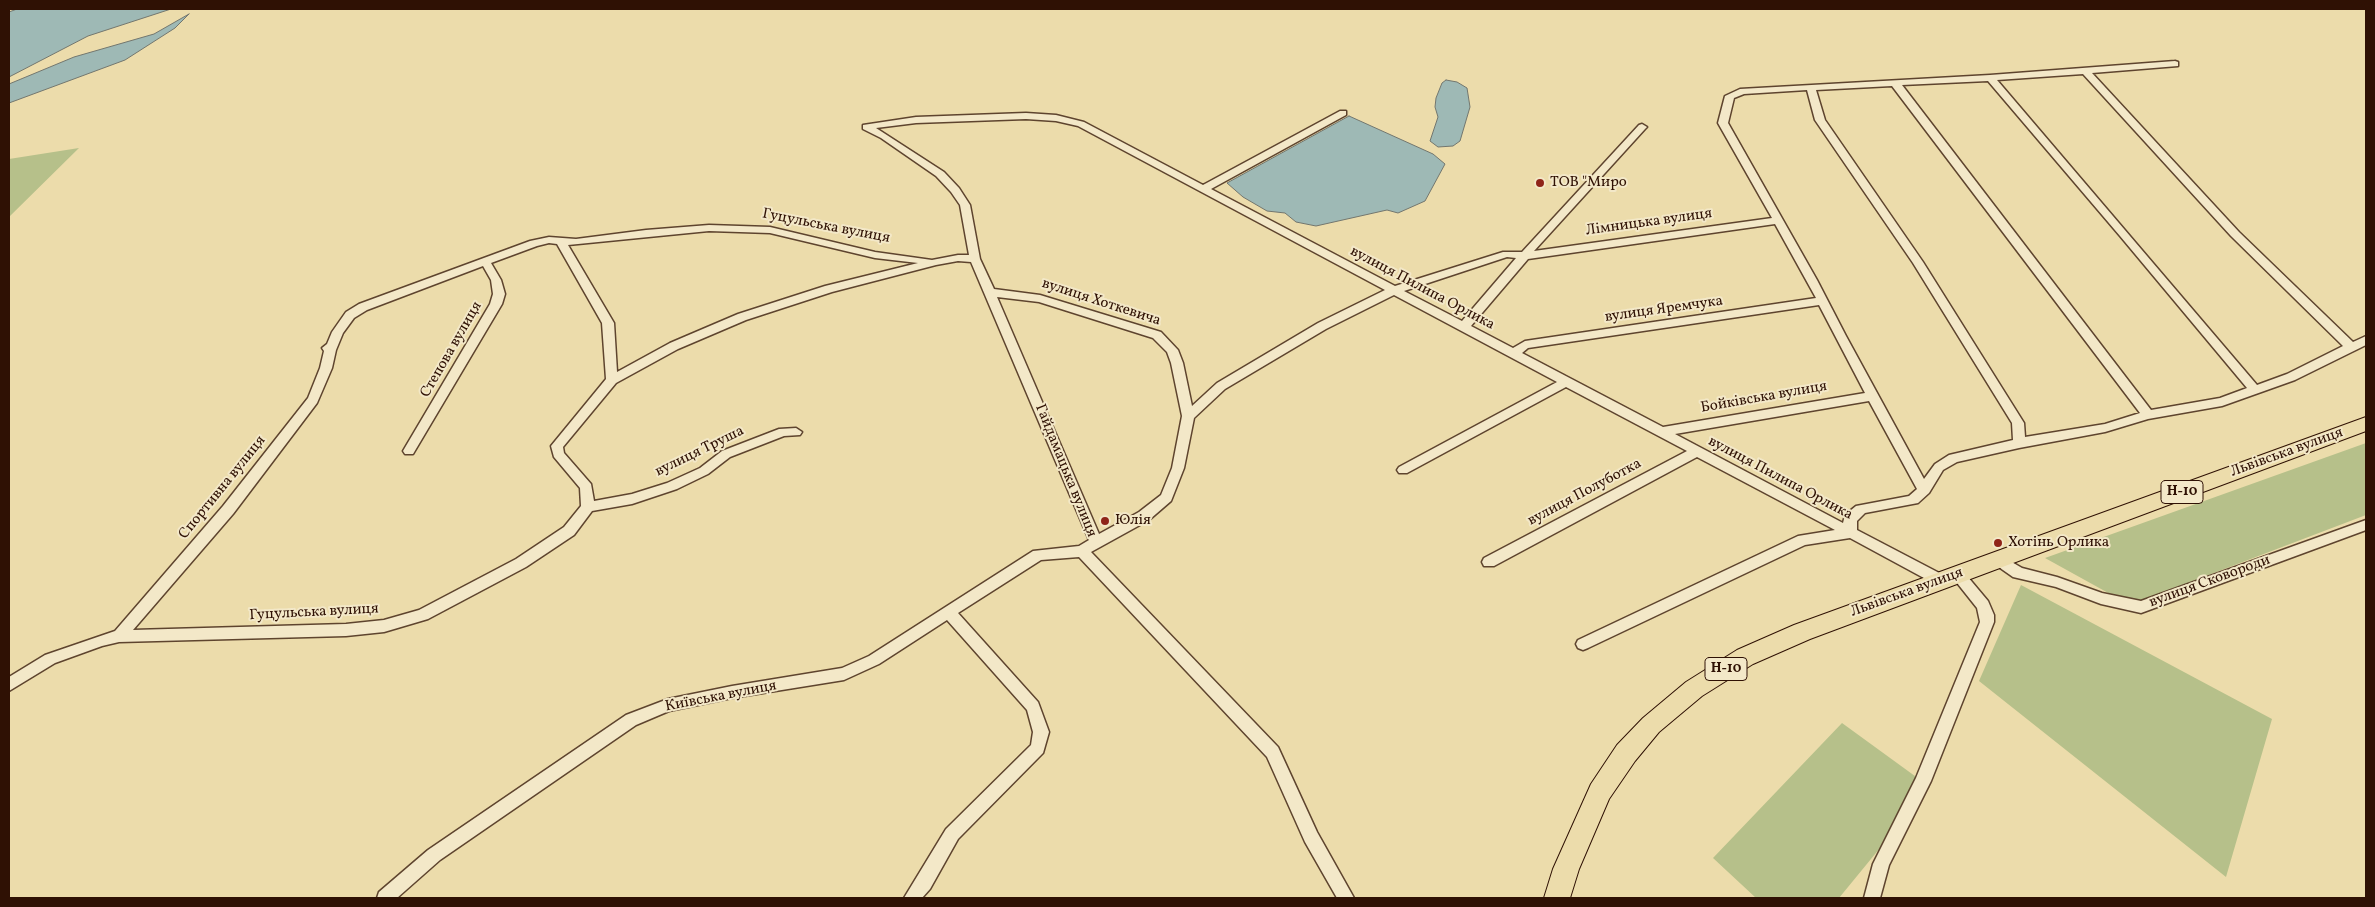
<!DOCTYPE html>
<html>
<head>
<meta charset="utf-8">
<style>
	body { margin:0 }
	#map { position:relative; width:2375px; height:907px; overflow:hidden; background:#ecdcab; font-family:Vollkorn,serif }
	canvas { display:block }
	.frame { position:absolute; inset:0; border:10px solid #2f1104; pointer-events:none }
</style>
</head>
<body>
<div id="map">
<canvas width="2375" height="907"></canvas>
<div class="frame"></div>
</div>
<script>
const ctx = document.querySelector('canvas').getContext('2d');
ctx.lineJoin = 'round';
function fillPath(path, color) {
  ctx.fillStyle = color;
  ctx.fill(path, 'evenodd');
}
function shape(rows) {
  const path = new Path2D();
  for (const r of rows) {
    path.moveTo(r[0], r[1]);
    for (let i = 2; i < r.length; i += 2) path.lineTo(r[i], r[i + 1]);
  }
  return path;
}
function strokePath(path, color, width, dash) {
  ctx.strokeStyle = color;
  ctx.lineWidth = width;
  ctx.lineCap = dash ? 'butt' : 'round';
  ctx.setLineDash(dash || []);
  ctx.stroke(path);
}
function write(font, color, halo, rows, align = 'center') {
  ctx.font = font + ' Vollkorn,serif';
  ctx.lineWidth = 4;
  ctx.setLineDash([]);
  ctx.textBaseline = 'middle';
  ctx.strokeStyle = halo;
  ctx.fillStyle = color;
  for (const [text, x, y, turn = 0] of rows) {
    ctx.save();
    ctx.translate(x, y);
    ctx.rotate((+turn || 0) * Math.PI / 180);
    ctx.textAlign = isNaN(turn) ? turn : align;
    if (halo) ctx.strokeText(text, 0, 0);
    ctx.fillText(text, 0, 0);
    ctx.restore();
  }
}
const green = shape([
	[79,148,9,217,9,159],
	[2366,443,2366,515,2130,605,2045,558],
	[2021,585,2272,719,2226,877,1979,681],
	[1842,723,1930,787,1839,898,1756,898,1713,858]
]);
const water = shape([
	[17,9,171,9,88,36,9,77,9,12,17,9],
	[189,14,175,28,125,60,9,103,9,84,74,57,154,34,189,14],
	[1446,80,1457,82,1467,88,1470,107,1460,141,1453,146,1438,147,1430,141,1438,117,1435,107,1436,98,1442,83,1446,80],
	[1349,116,1433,154,1445,164,1425,201,1398,213,1387,210,1316,226,1296,222,1285,213,1267,211,1243,197,1227,183,1349,116]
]);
const minor = shape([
	[2175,61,2178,62,2178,66,2092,73,2239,232,2353,342,2366,336,2366,345,2295,380,2222,406,2148,419,2105,432,2019,448,1957,462,1943,470,1929,493,1918,503,1865,513,1857,521,1857,530,1945,576,1947,580,1945,584,1940,585,1935,584,1850,538,1805,545,1588,648,1583,650,1578,648,1576,644,1578,640,1798,536,1835,530,1697,457,1494,566,1484,566,1482,562,1484,558,1687,451,1566,387,1407,473,1399,473,1397,470,1399,467,1557,382,1394,295,1326,329,1225,389,1194,418,1184,468,1171,501,1149,520,1091,552,1278,747,1317,832,1354,898,1337,898,1305,842,1267,757,1079,557,1041,560,958,613,1038,702,1049,732,1043,753,958,839,930,889,922,898,904,898,946,829,1031,745,1033,732,1027,710,947,620,879,664,844,680,732,698,669,711,636,725,440,860,397,898,377,898,379,892,428,850,626,715,668,699,732,686,842,668,869,656,1033,551,1079,546,1089,540,971,262,958,261,936,265,832,292,746,320,678,349,616,383,563,447,564,453,591,484,594,501,632,494,667,483,700,468,722,451,779,429,796,428,802,432,800,435,784,436,730,457,708,474,677,489,632,504,592,511,574,535,526,567,428,619,384,632,346,636,119,642,102,646,55,663,9,691,9,677,45,655,115,631,223,506,308,398,320,368,324,351,322,348,327,344,332,332,346,312,359,304,530,241,549,237,576,239,646,230,709,225,770,227,875,252,932,260,958,255,969,255,960,205,951,192,936,176,881,138,863,129,863,125,916,117,1026,113,1056,115,1084,122,1203,185,1340,111,1346,111,1346,115,1211,189,1395,286,1503,252,1522,252,1639,125,1642,124,1647,127,1645,129,1534,251,1772,218,1718,123,1725,96,1740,89,1990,75,2175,61],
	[2083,74,2231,236,2343,346,2287,374,2257,385,1997,80,2083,74],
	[1988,81,2120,236,2247,388,2220,398,2151,410,1902,85,1988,81],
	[1892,86,2140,413,2105,424,2025,437,2024,423,1923,262,1825,120,1816,90,1892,86],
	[1807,90,1815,120,1913,263,2012,423,2013,440,1949,455,1935,464,1924,479,1846,336,1817,280,1728,123,1734,98,1744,94,1807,90],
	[1026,119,1056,121,1078,126,1385,290,1318,323,1217,383,1192,406,1183,363,1178,350,1161,332,1040,295,994,289,980,259,970,205,959,188,944,172,876,128,916,123,1026,119],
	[1775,224,1816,298,1525,341,1513,348,1471,326,1528,259,1775,224],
	[709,231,770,233,875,258,918,263,825,286,738,314,670,343,617,372,614,323,568,245,709,231],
	[549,243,557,244,602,323,606,379,551,446,554,457,580,488,581,506,564,527,516,559,419,610,384,620,346,624,133,630,233,514,317,403,332,368,336,350,343,333,354,318,367,310,483,266,491,280,493,294,490,304,403,451,405,454,413,454,502,304,505,294,501,280,491,263,537,246,549,243],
	[1507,257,1516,258,1462,321,1404,291,1507,257],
	[997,297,1039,302,1153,338,1167,352,1171,363,1182,416,1172,468,1161,495,1139,512,1099,534,997,297],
	[1819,305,1865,393,1663,427,1522,353,1528,348,1819,305],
	[1869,401,1917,489,1909,496,1856,506,1845,515,1843,523,1675,434,1869,401],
	[2366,520,2366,530,2141,613,2101,604,2056,587,2013,577,1993,563,1991,559,1993,555,1998,554,2022,568,2057,577,2102,593,2141,601,2366,520],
	[1957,569,1962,570,1988,601,1994,615,1994,622,1931,781,1889,865,1880,898,1864,898,1873,864,1916,778,1980,622,1977,608,1950,574,1952,570,1957,569]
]);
const primary = shape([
	[2366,417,2366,431,1810,639,1753,664,1702,696,1659,732,1635,761,1609,799,1579,869,1570,898,1544,898,1553,869,1591,784,1617,745,1643,718,1686,682,1737,650,1794,625,2366,417]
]);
const markers = [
	[1540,183,5,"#8f2418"],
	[1105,521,5,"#8f2418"],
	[1998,543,5,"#8f2418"]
];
const shields = [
	[2182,492,42],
	[1726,669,42]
];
const shieldNames = [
	["Н-10",2182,492],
	["Н-10",1726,669]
];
const poiNames = [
	["ТОВ \"Миро",1550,183],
	["Юлія",1115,521],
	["Хотінь Орлика",2008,543]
];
const streetNames = [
	["Лімницька вулиця",1649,223,-8],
	["Гуцульська вулиця",826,227,11],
	["вулиця Пилипа Орлика",1422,289,28],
	["вулиця Хоткевича",1101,303,18],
	["вулиця Яремчука",1664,310,-8],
	["Степова вулиця",452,350,-60],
	["Бойківська вулиця",1764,398,-10],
	["вулиця Труша",700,452,-26],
	["Львівська вулиця",2287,453,-20],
	["Гайдамацька вулиця",1065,471,68],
	["вулиця Пилипа Орлика",1780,479,28],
	["Спортивна вулиця",223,488,-51],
	["вулиця Полуботка",1585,493,-28],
	["вулиця Сковороди",2210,582,-20],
	["Львівська вулиця",1907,593,-20],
	["Гуцульська вулиця",314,613,-3],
	["Київська вулиця",721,697,-11]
];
fillPath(green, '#b6c08a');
fillPath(water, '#9eb9b5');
strokePath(water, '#72766e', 1);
strokePath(minor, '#5e442e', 3);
strokePath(primary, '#2f1104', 2);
fillPath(minor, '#f3e8c8');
fillPath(primary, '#ecdcab');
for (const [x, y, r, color] of markers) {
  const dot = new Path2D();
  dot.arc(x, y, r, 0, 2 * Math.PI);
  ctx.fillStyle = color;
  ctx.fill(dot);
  strokePath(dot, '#f3e8c8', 2);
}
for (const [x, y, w] of shields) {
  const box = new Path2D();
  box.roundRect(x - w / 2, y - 11.5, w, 23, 4);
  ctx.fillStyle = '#f3e8c8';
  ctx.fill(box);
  strokePath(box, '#2f1104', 1);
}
write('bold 14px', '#2f1104', null, shieldNames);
write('15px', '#2f1104', '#f3e8c8', poiNames, 'left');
write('15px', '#2f1104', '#f3e8c8', streetNames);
</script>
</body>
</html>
